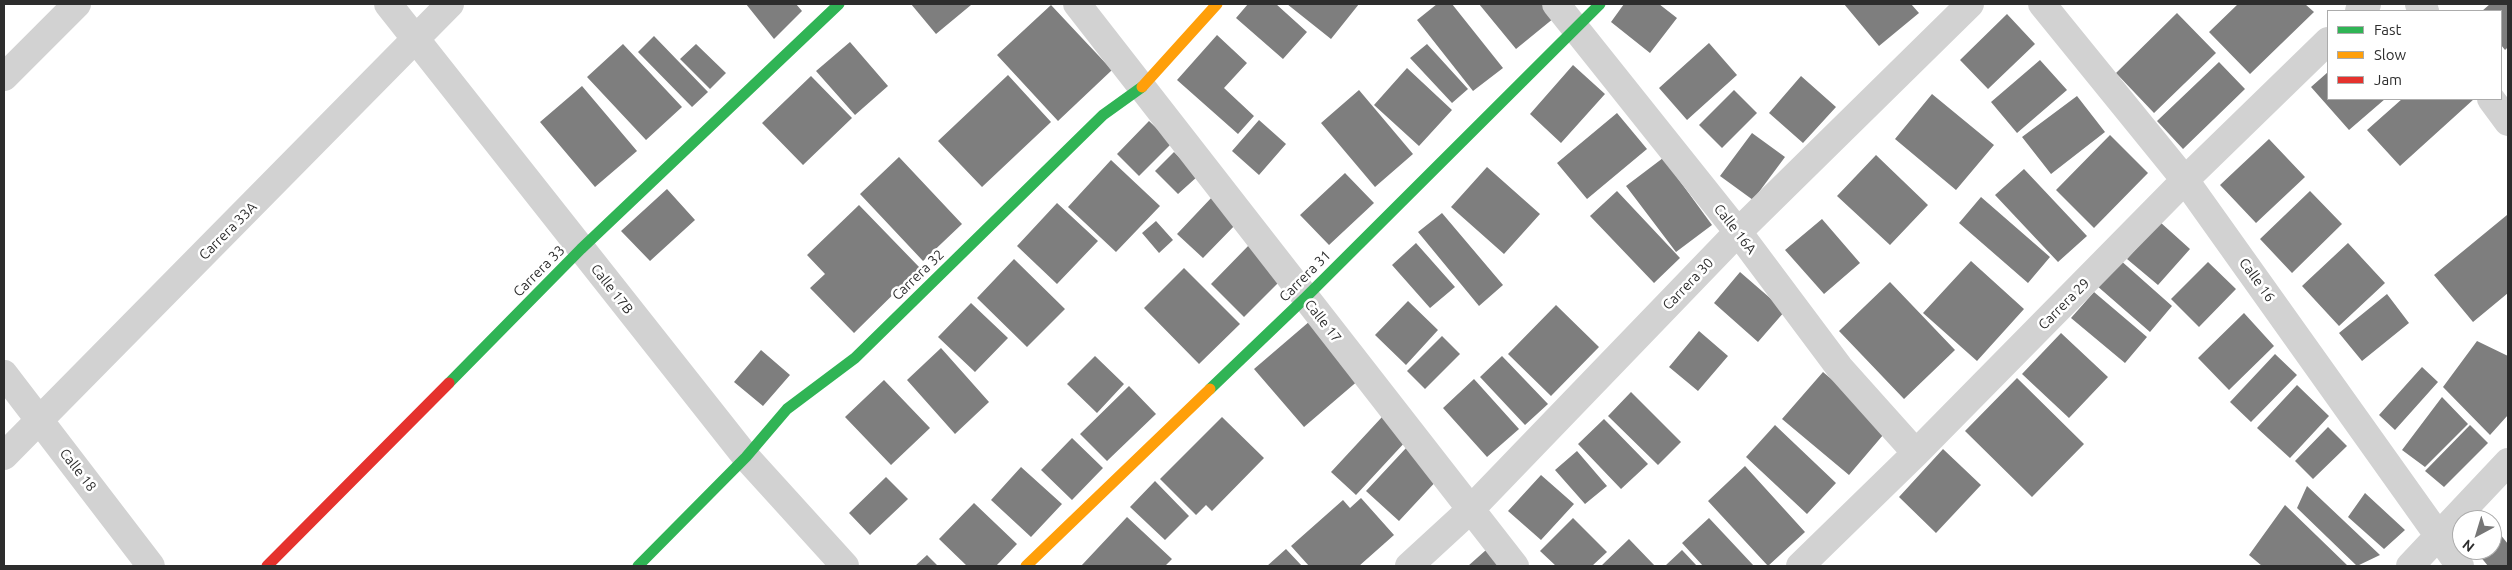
<!DOCTYPE html>
<html>
<head>
<meta charset="utf-8">
<style>
	body { margin:0 }
	#map { position:relative; width:2512px; height:570px; overflow:hidden; background:#fff; font-family:Ubuntu,sans-serif }
	canvas { display:block }
	.frame { position:absolute; inset:0; border:5px solid #2d2d2d; pointer-events:none }
	.legend { position:absolute; left:2327px; top:10px; width:175px; height:90px; box-sizing:border-box; background:#fff; border:1px solid #ababab; margin:0; padding:6px 9px; list-style:none; font-size:15px; color:#2d2d2d }
	.legend li { display:flex; align-items:center; gap:10px; height:25px }
	.legend b { width:25px; border:1px solid #ababab }
	.north { position:absolute; left:2452px; top:510px; width:50px; height:50px; box-sizing:border-box; background:#fff; border:1px solid #ababab; border-radius:50%; rotate:219deg; font-size:14px; font-weight:700; line-height:20px; text-align:center; color:#2d2d2d }
	.north::after { content:''; display:block; margin:auto; width:18px; height:22px; background:#767676; clip-path:polygon(50% 0,100% 100%,50% 72%,0 100%) }
</style>
</head>
<body>
<div id="map">
<canvas width="2512" height="570"></canvas>
<div class="frame"></div>
<ul class="legend">
<li><b style="height:6px;background:#30b455"></b>Fast</li>
<li><b style="height:6px;background:#ff9f0a"></b>Slow</li>
<li><b style="height:6px;background:#e5322d"></b>Jam</li>
</ul>
<div class="north">N</div>
</div>
<script>
const ctx = document.querySelector('canvas').getContext('2d');
ctx.lineJoin = 'round';
function fillPath(path, color) {
  ctx.fillStyle = color;
  ctx.fill(path, 'evenodd');
}
function shape(rows) {
  const path = new Path2D();
  for (const r of rows) {
    path.moveTo(r[0], r[1]);
    for (let i = 2; i < r.length; i += 2) path.lineTo(r[i], r[i + 1]);
  }
  return path;
}
function strokePath(path, color, width, dash) {
  ctx.strokeStyle = color;
  ctx.lineWidth = width;
  ctx.lineCap = dash ? 'butt' : 'round';
  ctx.setLineDash(dash || []);
  ctx.stroke(path);
}
function write(font, color, halo, rows, align = 'center') {
  ctx.font = font + ' Ubuntu,sans-serif';
  ctx.lineWidth = 5;
  ctx.setLineDash([]);
  ctx.textBaseline = 'middle';
  ctx.strokeStyle = halo;
  ctx.fillStyle = color;
  for (const [text, x, y, turn = 0] of rows) {
    ctx.save();
    ctx.translate(x, y);
    ctx.rotate((+turn || 0) * Math.PI / 180);
    ctx.textAlign = isNaN(turn) ? turn : align;
    if (halo) ctx.strokeText(text, 0, 0);
    ctx.fillText(text, 0, 0);
    ctx.restore();
  }
}
const building = shape([
	[746,4,796,4,802,11,774,39],
	[911,4,969,4,971,5,936,34],
	[1248,4,1276,4,1307,32,1283,59,1236,18],
	[1287,4,1359,4,1331,39],
	[1437,4,1452,4,1503,68,1473,91,1417,20],
	[1479,4,1542,4,1554,18,1516,49],
	[1624,4,1659,4,1677,18,1650,53,1611,22],
	[1844,4,1911,4,1919,13,1879,46],
	[2238,4,2305,4,2314,12,2250,74,2209,32],
	[2490,4,2508,4,2508,47,2505,50,2501,45,2501,11,2482,11],
	[1051,5,1112,70,1058,121,997,55],
	[2177,13,2216,53,2154,113,2116,73],
	[2007,14,2035,44,1988,89,1960,60],
	[1217,35,1247,63,1224,88,1254,116,1238,134,1177,80],
	[654,36,708,92,692,107,638,52],
	[850,42,888,86,855,115,816,71],
	[1709,43,1737,75,1687,120,1659,88],
	[623,44,682,107,646,140,587,77],
	[696,44,726,73,710,89,680,59],
	[1427,44,1468,89,1452,103,1410,58],
	[2040,60,2067,90,2017,133,1991,102],
	[2219,62,2245,89,2183,149,2157,121],
	[1573,65,1605,94,1561,143,1530,114],
	[1407,68,1452,110,1419,146,1374,105],
	[2328,72,2328,99,2385,99,2349,130,2311,87],
	[1008,75,1051,122,982,187,938,141],
	[811,76,852,118,803,165,762,123],
	[1801,76,1836,107,1803,143,1769,113],
	[582,86,637,151,595,187,540,122],
	[1359,90,1413,154,1375,187,1321,123],
	[1734,90,1757,113,1722,148,1699,125],
	[1932,94,1994,145,1956,190,1895,139],
	[2077,96,2105,132,2051,174,2022,137],
	[2402,99,2474,99,2400,166,2367,130],
	[1617,113,1647,149,1587,199,1557,163],
	[1259,120,1286,144,1259,175,1232,151],
	[1149,121,1172,143,1139,176,1117,154],
	[1752,133,1785,157,1753,200,1720,176],
	[2110,135,2148,173,2094,228,2056,190],
	[2269,139,2305,177,2256,223,2220,185],
	[1174,152,1198,176,1178,194,1155,171],
	[1876,155,1928,205,1890,245,1837,196],
	[899,157,962,224,923,261,860,194],
	[1663,158,1712,225,1676,252,1626,186],
	[1111,160,1160,206,1116,252,1068,207],
	[1487,167,1540,214,1504,254,1451,207],
	[2024,169,2087,236,2058,262,1995,195],
	[1345,173,1374,203,1329,245,1300,215],
	[667,189,695,220,650,261,621,231],
	[1617,191,1680,258,1654,283,1590,216],
	[2310,191,2342,224,2292,273,2260,239],
	[1213,196,1238,222,1203,258,1177,234],
	[1981,197,2050,257,2028,283,1959,223],
	[1057,203,1098,241,1057,284,1017,246],
	[859,205,920,268,854,333,810,288,825,274,807,255],
	[1442,213,1503,285,1479,306,1418,232],
	[2507,215,2508,293,2473,322,2434,275],
	[1822,219,1860,263,1824,294,1785,250],
	[1156,221,1173,240,1159,253,1142,233],
	[2160,222,2190,249,2158,285,2127,259],
	[1416,243,1455,287,1430,308,1392,265],
	[2348,243,2385,283,2339,326,2302,286],
	[1250,244,1283,278,1244,317,1211,284],
	[1014,259,1065,309,1027,347,977,298],
	[2119,259,2172,306,2150,332,2096,285],
	[1971,261,2024,309,1977,361,1923,313],
	[2208,262,2236,289,2199,327,2171,299],
	[1184,268,1240,324,1199,364,1144,308],
	[1740,272,1785,311,1758,342,1714,303],
	[1890,282,1955,350,1904,399,1839,331],
	[2094,292,2147,337,2125,363,2071,318],
	[2387,294,2409,323,2362,361,2339,333],
	[1408,301,1438,330,1406,365,1375,335],
	[971,303,1008,338,975,372,938,337],
	[1556,305,1599,347,1551,396,1508,354],
	[2244,313,2274,346,2229,390,2198,358],
	[1310,321,1360,379,1304,427,1254,369],
	[1699,331,1728,356,1698,391,1669,367],
	[2061,333,2108,377,2069,418,2022,374],
	[1442,336,1460,354,1425,389,1407,371],
	[2477,341,2508,356,2508,415,2490,435,2443,387],
	[941,348,989,402,955,434,907,380],
	[761,350,790,375,763,406,734,382],
	[2275,354,2297,375,2251,422,2230,402],
	[1095,356,1124,384,1097,413,1067,384],
	[1502,356,1548,404,1525,425,1480,377],
	[2422,367,2438,382,2395,430,2379,415],
	[1823,372,1889,428,1849,475,1782,419],
	[2017,378,2084,444,2032,497,1965,431],
	[1474,379,1519,429,1487,457,1443,408],
	[884,380,930,428,891,465,845,417],
	[2297,385,2329,416,2290,458,2257,428],
	[1129,386,1156,414,1107,461,1080,434],
	[1631,392,1681,442,1658,465,1608,416],
	[2442,397,2468,424,2425,467,2402,450],
	[1222,417,1264,458,1212,511,1206,505,1196,515,1160,479],
	[1382,417,1407,440,1356,495,1331,472],
	[1604,419,1648,464,1621,489,1578,444],
	[1775,425,1836,483,1807,514,1746,457],
	[2470,425,2488,443,2444,487,2425,471],
	[2328,427,2347,446,2313,479,2295,461],
	[1072,438,1103,468,1072,500,1041,470],
	[1407,447,1440,477,1399,521,1366,491],
	[1943,449,1981,485,1936,533,1899,497],
	[1577,451,1607,486,1585,504,1555,470],
	[1745,466,1805,532,1768,566,1708,501],
	[1021,467,1062,504,1031,537,991,500],
	[1541,475,1574,504,1541,540,1508,511],
	[886,477,908,499,870,535,849,513],
	[1155,481,1189,516,1165,540,1130,507],
	[2307,486,2380,555,2357,566,2297,508],
	[2365,493,2405,530,2384,549,2348,517],
	[1361,498,1394,535,1359,566,1309,566,1291,546,1343,500,1350,508],
	[974,503,1017,544,996,566,967,566,939,539],
	[2285,505,2348,566,2262,566,2249,555],
	[1127,517,1172,559,1165,566,1081,566],
	[1573,518,1607,552,1592,566,1556,566,1540,551],
	[1709,518,1754,566,1703,566,1682,543],
	[2492,524,2508,544,2508,566,2488,566,2475,550,2492,550],
	[1629,539,1655,566,1601,566],
	[1286,549,1302,566,1267,566],
	[1486,550,1500,566,1468,566],
	[1682,550,1697,566,1665,566],
	[927,555,938,566,915,566]
]);
const street = shape([
	[388,4,746,457,845,566],
	[1077,4,1515,566],
	[1556,4,1738,232,1839,367,1916,453],
	[2042,4,2185,180,2460,566],
	[2419,4,2425,11],
	[2359,11,2367,4],
	[4,77,77,4],
	[2491,99,2508,122],
	[4,374,151,566],
	[4,456,450,4],
	[1409,566,1470,510,1738,232,1970,4],
	[1800,566,1916,453,2185,180,2328,41],
	[2410,566,2508,462]
]);
const fast = shape([
	[449,383,581,249,839,4],
	[1210,389,1305,298,1600,4],
	[638,566,746,457,787,409,855,358,1103,115,1142,87]
]);
const slow = shape([
	[1142,87,1217,4],
	[1026,566,1210,389]
]);
const jam = shape([
	[267,566,449,383]
]);
const streetNames = [
	["Calle 16A",1735,229,52],
	["Carrera 33A",228,231,-45],
	["Carrera 33",539,271,-45],
	["Carrera 32",918,275,-44],
	["Carrera 31",1305,276,-45],
	["Calle 16",2257,280,54],
	["Carrera 30",1688,284,-46],
	["Calle 17B",612,289,52],
	["Carrera 29",2064,304,-45],
	["Calle 17",1323,321,52],
	["Calle 18",78,470,52]
];
fillPath(building, '#7e7e7e');
strokePath(street, '#d2d2d2', 28);
strokePath(fast, '#30b455', 11);
strokePath(slow, '#ff9f0a', 11);
strokePath(jam, '#e5322d', 11);
write('14px', '#2d2d2d', '#fff', streetNames);
</script>
</body>
</html>
